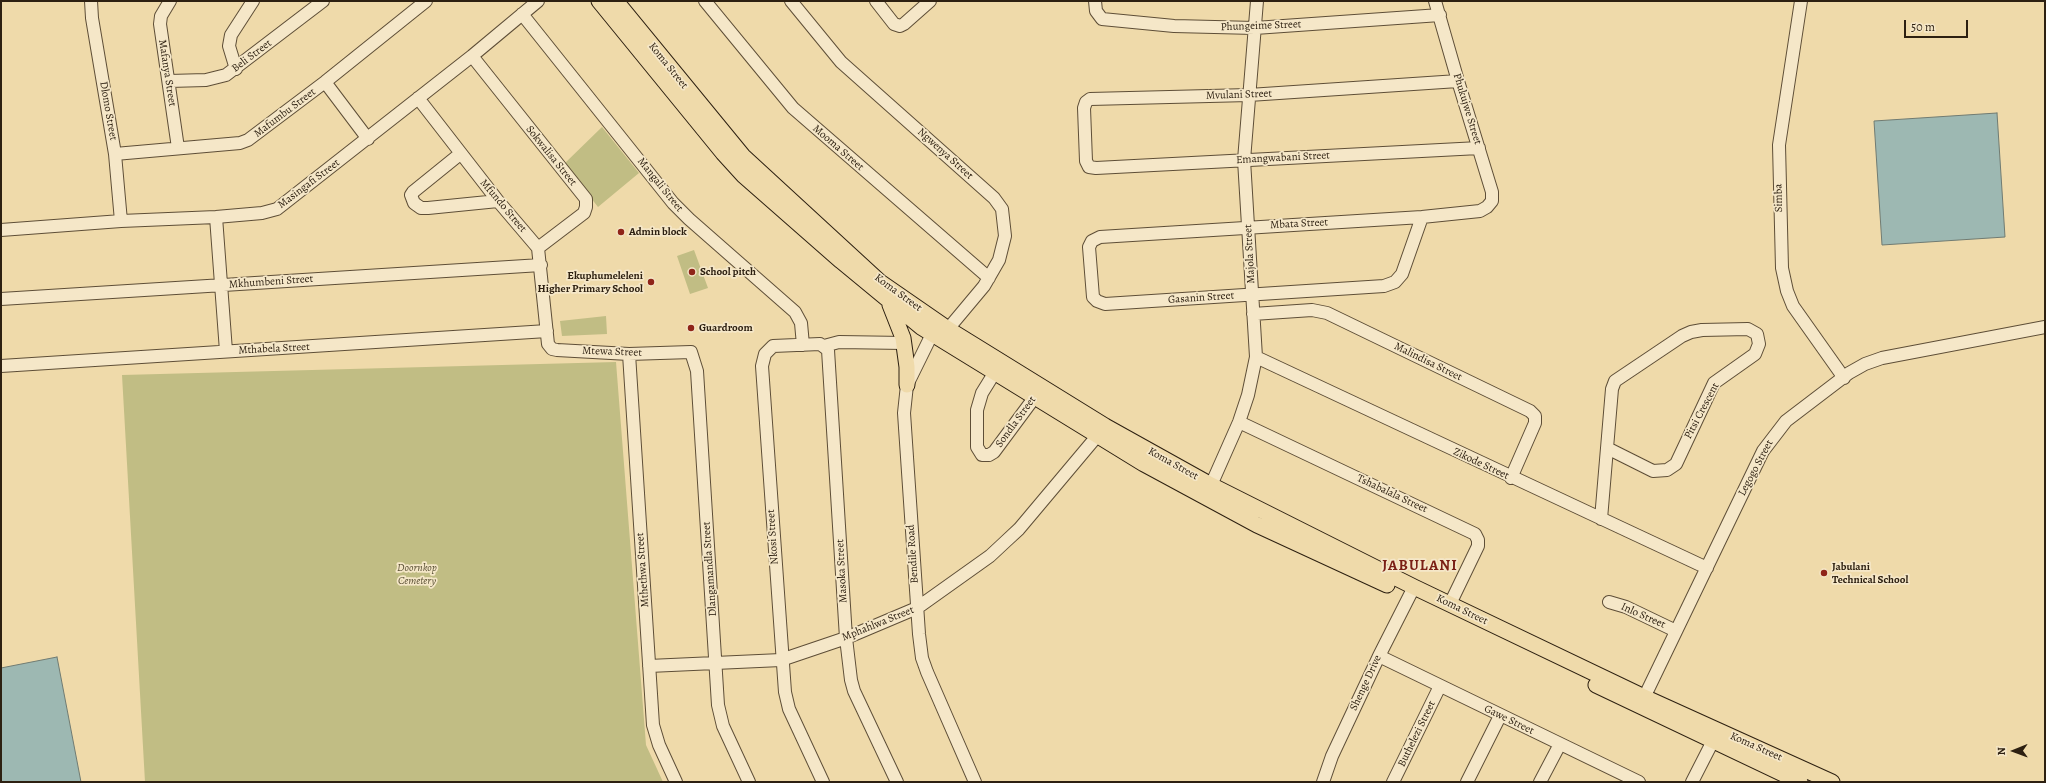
<!DOCTYPE html>
<html>
<head>
<meta charset="utf-8">
<style>
	body { margin:0 }
	#map { position:relative; width:2046px; height:783px; overflow:hidden; background:#efdaaa; font-family:Alegreya,serif }
	canvas { display:block }
	.frame { position:absolute; inset:0; border:2px solid #2d2011; pointer-events:none }
	.north { position:absolute; left:1994px; top:731px; width:40px; height:40px; -webkit-text-stroke:3px #f5e7c8; paint-order:stroke; rotate:269deg; font-size:11px; font-weight:700; line-height:16px; text-align:center; color:#2d2011 }
	.north::after { content:''; display:block; margin:auto; width:14px; height:18px; background:#2d2011; clip-path:polygon(50% 0,100% 100%,50% 72%,0 100%) }
	.scale { position:absolute; left:1904px; top:20px; width:64px; height:18px; box-sizing:border-box; border:2px solid #2d2011; border-top:0; padding-left:5px; font-size:12px; line-height:14px; white-space:nowrap; color:#2d2011; -webkit-text-stroke:3px #f5e7c8; paint-order:stroke }
</style>
</head>
<body>
<div id="map">
<canvas width="2046" height="783"></canvas>
<div class="frame"></div>
<div class="north">N</div>
<div class="scale">50 m</div>
</div>
<script>
const ctx = document.querySelector('canvas').getContext('2d');
ctx.lineJoin = 'round';
function fillPath(path, color) {
  ctx.fillStyle = color;
  ctx.fill(path, 'evenodd');
}
function shape(rows) {
  const path = new Path2D();
  for (const r of rows) {
    path.moveTo(r[0], r[1]);
    for (let i = 2; i < r.length; i += 2) path.lineTo(r[i], r[i + 1]);
  }
  return path;
}
function strokePath(path, color, width, dash) {
  ctx.strokeStyle = color;
  ctx.lineWidth = width;
  ctx.lineCap = dash ? 'butt' : 'round';
  ctx.setLineDash(dash || []);
  ctx.stroke(path);
}
function write(font, color, halo, rows, align = 'center') {
  ctx.font = font + ' Alegreya,serif';
  ctx.lineWidth = 3.5;
  ctx.setLineDash([]);
  ctx.textBaseline = 'middle';
  ctx.strokeStyle = halo;
  ctx.fillStyle = color;
  for (const [text, x, y, turn = 0] of rows) {
    ctx.save();
    ctx.translate(x, y);
    ctx.rotate((+turn || 0) * Math.PI / 180);
    ctx.textAlign = isNaN(turn) ? turn : align;
    if (halo) ctx.strokeText(text, 0, 0);
    ctx.fillText(text, 0, 0);
    ctx.restore();
  }
}
const green = shape([
	[602,127,639,173,598,207,564,164],
	[694,250,708,288,690,294,677,256],
	[606,316,607,334,562,336,560,321],
	[616,362,646,745,663,782,145,782,122,375]
]);
const water = shape([
	[1997,113,2005,237,1882,245,1874,121,1997,113],
	[57,657,81,782,1,782,1,668,57,657]
]);
const minor = shape([
	[91,1,92,18,115,154,121,221],
	[170,1,161,16,160,24,178,148],
	[705,1,793,108,989,278],
	[791,1,841,62,994,198,1002,209,1005,236,999,260,984,286,948,329],
	[876,1,894,24,900,26,904,24,930,1],
	[1095,1,1096,11,1102,19,1174,26,1255,28,1440,15],
	[1801,1,1779,145,1782,268,1787,291,1793,306,1844,378],
	[522,14,673,203,689,219,795,312,801,323,803,345],
	[472,56,586,199,586,207,584,213,538,248],
	[236,69,229,46,231,35,253,1],
	[169,81,206,80,226,75,323,1],
	[1458,81,1249,95,1090,99,1086,102,1084,108,1086,161,1089,167,1096,168,1479,148],
	[325,82,368,139],
	[418,98,498,201,538,248,548,344,552,349,557,350,629,354,691,352,697,371,718,705,723,726,749,782],
	[115,154,240,143,248,140,325,82,426,1],
	[460,154,413,192,411,195,414,203,421,208,428,208,498,201],
	[216,217,226,351],
	[1422,217,1402,274,1395,282,1384,286,1105,304,1097,301,1093,297,1089,247,1092,241,1100,237,1422,217,1480,211,1487,207,1492,201,1492,192,1458,81,1435,1],
	[1,230,121,221,216,217,262,213,277,209,472,56,538,1],
	[1,299,541,265],
	[1253,314,1312,310,1327,313,1530,411,1535,416,1535,423,1511,478],
	[936,326,907,385,904,413,919,634,922,658,927,672,975,782],
	[824,346,839,342,904,343],
	[629,354,653,725,659,745,676,782],
	[1256,357,1707,568],
	[1,366,547,331],
	[995,372,982,393,977,410,977,447,982,455,989,455,994,452,1040,390],
	[1239,422,1475,534,1478,540,1478,546,1450,604],
	[1208,492,1239,422,1248,395,1256,357,1244,160,1257,1],
	[1601,519,1612,389,1615,381,1682,336,1691,332,1702,330,1748,329,1757,334,1759,344,1755,354,1714,383,1676,464,1667,470,1653,471,1607,448],
	[1609,602,1626,607,1676,631],
	[1379,656,1639,782],
	[649,666,781,660,846,638,917,608,990,556,1005,542,1019,529,1103,429],
	[1641,704,1763,451,1786,421,1849,373,1865,364,1882,358,2045,327],
	[823,782,789,709,785,692,762,366,765,354,773,346,820,344,828,350,846,638,851,680,854,691,897,782],
	[1323,782,1332,756,1379,656,1414,587],
	[1393,782,1440,686],
	[1467,782,1500,716],
	[1540,782,1560,744],
	[1692,782,1717,733]
]);
const major = shape([
	[599,1,723,153,743,175,841,261,921,327,1144,464,1257,525,1387,585],
	[616,1,743,156,880,282,948,329,1105,426,1211,485,1414,587,1644,697,1832,782],
	[890,305,903,338,907,367,907,385],
	[1596,685,1800,782]
]);
const markers = [
	[621,232,4,"#8f2418"],
	[692,272,4,"#8f2418"],
	[651,282,4,"#8f2418"],
	[691,328,4,"#8f2418"],
	[1824,573,4,"#8f2418"]
];
const streetNames = [
	["Phungeime Street",1261,26,-2],
	["Beli Street",252,56,-37],
	["Koma Street",668,66,51],
	["Mafanya Street",167,73,81],
	["Mvulani Street",1239,95,-2],
	["Phukujwe Street",1467,109,73],
	["Dlomo Street",108,111,80],
	["Mafumbu Street",285,113,-37],
	["Mooma Street",838,148,41],
	["Ngwenya Street",945,154,42],
	["Sokwalisa Street",551,156,51],
	["Emangwabani Street",1283,158,-3],
	["Masingafi Street",309,184,-37],
	["Mangali Street",660,185,51],
	["Simba",1779,198,-91],
	["Mfundo Street",503,206,50],
	["Mbata Street",1299,224,-3],
	["Majola Street",1250,254,-93],
	["Mkhumbeni Street",271,282,-4],
	["Koma Street",898,293,36],
	["Gasanin Street",1201,298,-4],
	["Mthabela Street",274,349,-3],
	["Mtewa Street",612,352,2],
	["Malindisa Street",1428,362,26],
	["Pitsi Crescent",1702,411,-62],
	["Sondla Street",1016,422,-54],
	["Koma Street",1173,464,29],
	["Zikode Street",1481,464,25],
	["Legogo Street",1756,468,-62],
	["Tshabalala Street",1392,494,25],
	["Nkosi Street",773,537,-94],
	["Bendile Road",913,554,-94],
	["Dlangamandla Street",710,569,-94],
	["Mthethwa Street",643,570,-94],
	["Masoka Street",842,571,-93],
	["Koma Street",1462,610,26],
	["Inlo Street",1643,616,24],
	["Mphahlwa Street",878,624,-22],
	["Shenge Drive",1366,683,-65],
	["Gawe Street",1509,720,26],
	["Buthelezi Street",1417,734,-64],
	["Koma Street",1756,747,24]
];
const poiNames = [
	["Admin block",629,232],
	["School pitch",700,272],
	["Ekuphumeleleni",643,276,"right"],
	["Higher Primary School",643,289,"right"],
	["Guardroom",699,328],
	["Jabulani",1832,567],
	["Technical School",1832,580]
];
const parkNames = [
	["Doornkop",417,568],
	["Cemetery",417,581]
];
const districtNames = [
	["JABULANI",1420,566]
];
fillPath(green, '#c1bd84');
fillPath(water, '#9db8b2');
strokePath(water, '#707b72', 1);
strokePath(minor, '#5e4e37', 14);
strokePath(major, '#2d2011', 17);
strokePath(minor, '#f5e7c8', 12);
strokePath(major, '#efdaaa', 15);
for (const [x, y, r, color] of markers) {
  const dot = new Path2D();
  dot.arc(x, y, r, 0, 2 * Math.PI);
  ctx.fillStyle = color;
  ctx.fill(dot);
  strokePath(dot, '#f5e7c8', 1.5);
}
write('11px', '#2d2011', '#f5e7c8', streetNames);
write('bold 11px', '#2d2011', '#f5e7c8', poiNames, 'left');
write('italic 11px', '#594f34', '#f5e7c8', parkNames);
ctx.letterSpacing = '1px';
write('bold 15px', '#7a1f14', '#f5e7c8', districtNames);
ctx.letterSpacing = '0px';
</script>
</body>
</html>
